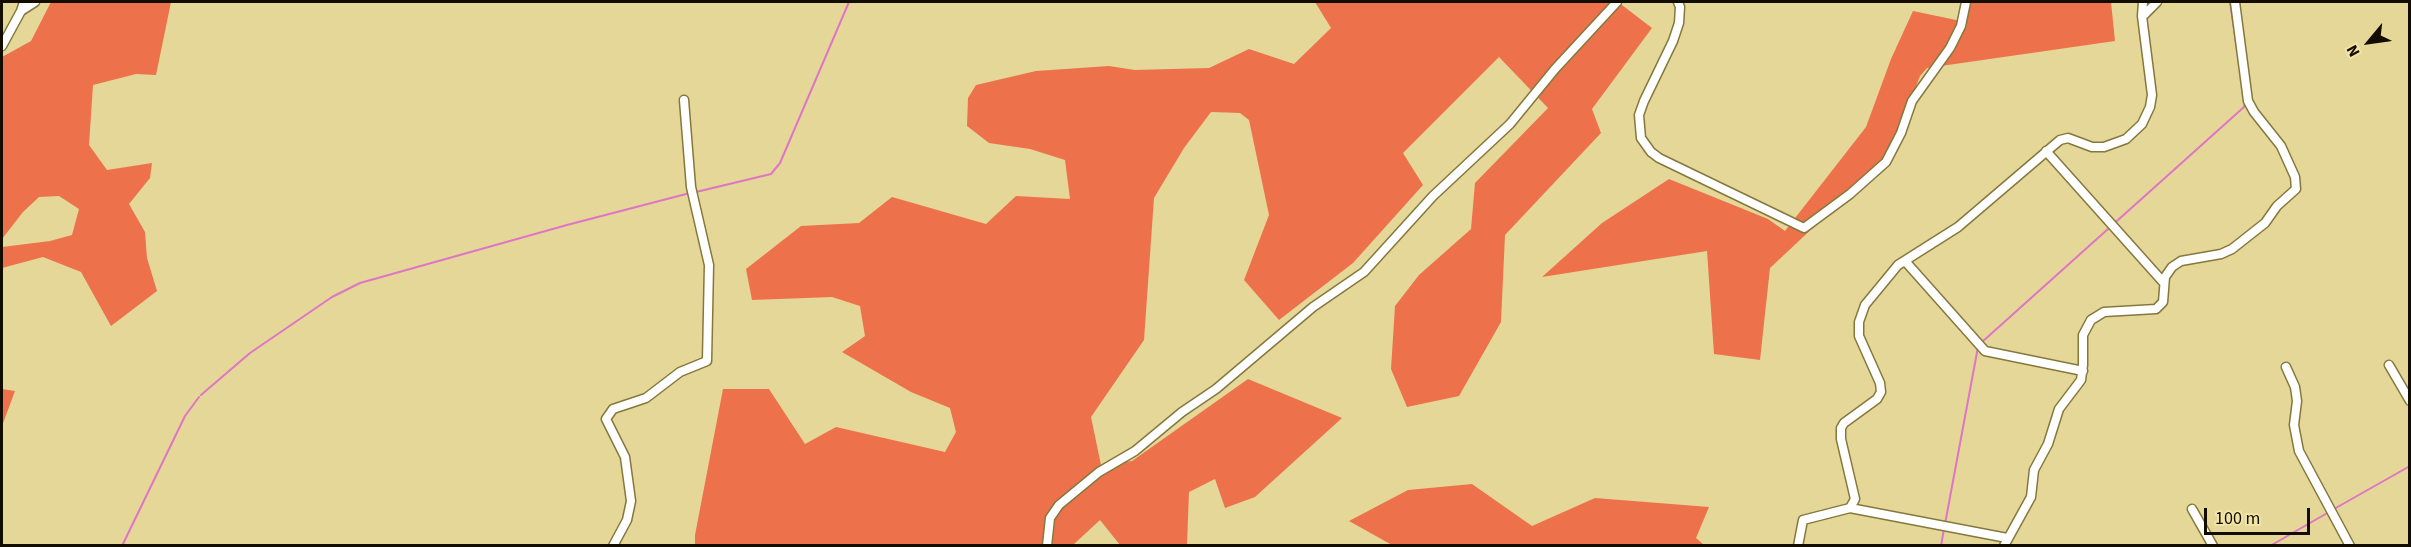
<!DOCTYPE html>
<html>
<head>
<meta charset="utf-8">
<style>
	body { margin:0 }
	#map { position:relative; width:2411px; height:547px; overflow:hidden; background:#e4d798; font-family:"Source Sans 3",sans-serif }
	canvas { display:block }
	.frame { position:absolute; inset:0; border:3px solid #130d00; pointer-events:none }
	.north { position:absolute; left:2339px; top:12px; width:60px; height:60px; -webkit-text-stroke:4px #f1e4a4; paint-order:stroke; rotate:241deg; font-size:16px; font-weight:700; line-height:24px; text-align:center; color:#130d00 }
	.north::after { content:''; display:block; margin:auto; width:21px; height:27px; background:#130d00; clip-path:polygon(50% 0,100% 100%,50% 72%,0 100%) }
	.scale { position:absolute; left:2204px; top:508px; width:106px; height:27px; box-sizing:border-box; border:3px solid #130d00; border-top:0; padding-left:8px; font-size:18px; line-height:21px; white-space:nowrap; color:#130d00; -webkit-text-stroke:4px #f1e4a4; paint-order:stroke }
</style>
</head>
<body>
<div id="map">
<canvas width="2411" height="547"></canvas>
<div class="frame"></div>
<div class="north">N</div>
<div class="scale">100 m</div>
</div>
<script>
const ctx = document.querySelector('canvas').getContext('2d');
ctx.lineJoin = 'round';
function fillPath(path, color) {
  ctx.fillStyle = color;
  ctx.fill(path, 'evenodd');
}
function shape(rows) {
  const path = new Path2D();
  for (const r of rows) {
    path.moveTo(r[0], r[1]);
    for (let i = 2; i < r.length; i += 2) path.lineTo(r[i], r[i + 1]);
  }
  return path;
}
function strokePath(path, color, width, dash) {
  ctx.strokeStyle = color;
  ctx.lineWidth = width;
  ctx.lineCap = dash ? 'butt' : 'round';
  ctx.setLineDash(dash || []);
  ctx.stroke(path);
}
const forest = shape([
	[51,2,171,2,156,75,136,74,93,85,89,145,107,170,152,163,150,178,129,204,145,232,147,258,157,291,111,326,81,272,43,257,2,268,2,247,50,241,72,235,79,209,59,196,39,197,23,212,2,239,2,57,31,41],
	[1315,2,1618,2,1652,28,1592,109,1601,133,1505,235,1501,322,1459,396,1407,407,1391,369,1395,306,1419,275,1471,229,1475,183,1548,108,1499,57,1403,153,1423,185,1353,263,1279,320,1244,280,1269,215,1249,120,1240,113,1211,112,1184,148,1154,198,1144,340,1091,417,1101,465,1132,461,1248,379,1342,418,1255,497,1225,508,1215,479,1189,492,1187,545,1120,545,1100,520,1073,545,695,546,695,535,723,389,769,389,805,444,836,427,945,452,956,432,950,408,911,392,842,352,865,336,860,306,832,297,752,300,746,269,801,226,859,223,892,197,986,224,1016,196,1070,199,1065,160,1030,149,989,143,967,126,968,98,976,85,1036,71,1109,66,1135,70,1209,68,1249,49,1294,64,1331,28],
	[1968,2,2111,2,2115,41,1927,68,1920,76,1905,115,1878,167,1770,268,1760,360,1714,354,1707,251,1542,277,1602,223,1669,179,1768,219,1785,231,1866,127,1891,59,1913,11,1961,21],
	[2,389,15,391,2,426],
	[1472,484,1532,526,1595,498,1709,507,1696,538,1704,545,1392,545,1349,521,1408,490]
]);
const stream = shape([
	[2230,2,2237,49],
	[696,192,771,174,780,163,849,2],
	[1982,342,2244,107,2245,102],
	[201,395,250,353,332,297,360,283,567,225,690,193],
	[2334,509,2410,466],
	[1945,524,1978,347],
	[122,546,185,416,199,397],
	[1941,546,1944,529],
	[2270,546,2329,512]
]);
const street = shape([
	[1678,2,1680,7,1679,23,1673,41,1644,101,1639,115,1641,138,1651,152,1659,158,1804,228,1850,194,1886,162,1901,133,1912,101,1950,48,1961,26,1966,2],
	[21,11,35,2],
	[2143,16,2157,2],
	[2,46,21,11,24,2],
	[2046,151,2164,283],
	[1905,261,1985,351,2083,371],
	[2389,365,2410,401],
	[2286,367,2295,387,2297,401,2294,425,2299,451,2350,546],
	[1850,508,1855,499,1841,439,1841,428,1844,423,1877,399,1881,392,1880,383,1859,336,1859,322,1865,305,1898,265,1958,227,2060,140,2068,138,2092,147,2104,147,2126,139,2142,124,2150,107,2152,95,2142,16,2143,2],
	[2192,509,2213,546],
	[613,546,627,520,631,501,625,457,606,419,613,409,646,398,680,372,707,361,709,265,691,187,684,100],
	[1047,546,1050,518,1059,505,1099,472,1135,451,1182,412,1216,389,1313,307,1364,272,1433,196,1510,124,1555,69,1617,2],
	[1798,546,1803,520,1850,508,2007,538],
	[2004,546,2031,497,2034,470,2048,444,2059,409,2081,380,2083,365,2083,335,2091,320,2104,312,2156,309,2163,302,2165,277,2172,267,2181,261,2221,254,2232,249,2265,223,2277,206,2296,189,2295,177,2281,146,2254,112,2248,101,2235,2]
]);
fillPath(forest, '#ed724c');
strokePath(stream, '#df75c5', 2);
strokePath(street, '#85783c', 11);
strokePath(street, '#fff', 8);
</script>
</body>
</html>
